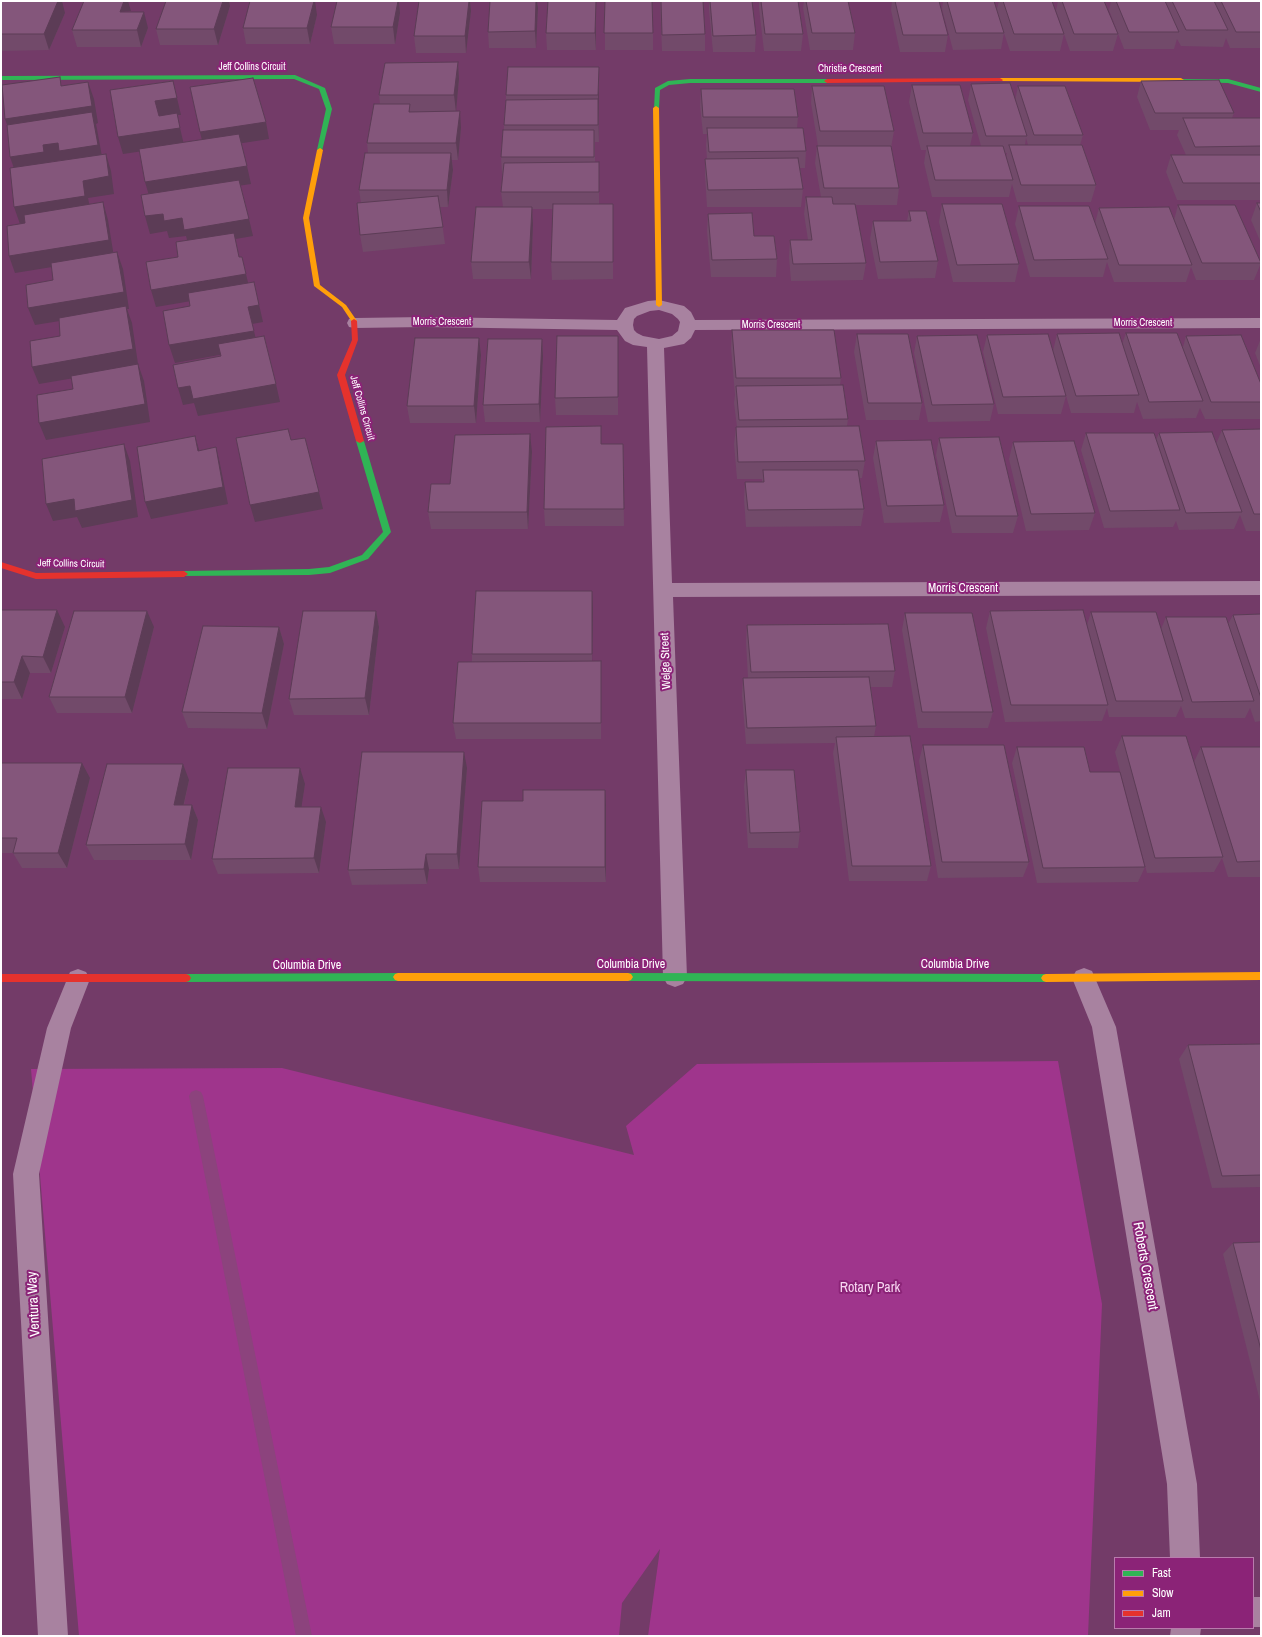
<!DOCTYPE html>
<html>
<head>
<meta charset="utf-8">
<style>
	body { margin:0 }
	#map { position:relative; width:1262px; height:1637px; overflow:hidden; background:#733b68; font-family:"Archivo Narrow",sans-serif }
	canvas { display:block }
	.frame { position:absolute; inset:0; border:2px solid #fff; pointer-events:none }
	.legend { position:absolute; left:1114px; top:1557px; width:140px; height:72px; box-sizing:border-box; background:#8b2377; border:1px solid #b97bad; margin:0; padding:5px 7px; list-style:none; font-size:12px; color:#fff }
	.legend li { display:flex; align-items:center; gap:8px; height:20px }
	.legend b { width:20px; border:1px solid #b97bad }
</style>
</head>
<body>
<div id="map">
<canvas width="1262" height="1637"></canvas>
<div class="frame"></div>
<ul class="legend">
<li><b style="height:5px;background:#30b455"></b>Fast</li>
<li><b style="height:5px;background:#ff9f0a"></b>Slow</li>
<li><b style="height:5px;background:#e5322d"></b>Jam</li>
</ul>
</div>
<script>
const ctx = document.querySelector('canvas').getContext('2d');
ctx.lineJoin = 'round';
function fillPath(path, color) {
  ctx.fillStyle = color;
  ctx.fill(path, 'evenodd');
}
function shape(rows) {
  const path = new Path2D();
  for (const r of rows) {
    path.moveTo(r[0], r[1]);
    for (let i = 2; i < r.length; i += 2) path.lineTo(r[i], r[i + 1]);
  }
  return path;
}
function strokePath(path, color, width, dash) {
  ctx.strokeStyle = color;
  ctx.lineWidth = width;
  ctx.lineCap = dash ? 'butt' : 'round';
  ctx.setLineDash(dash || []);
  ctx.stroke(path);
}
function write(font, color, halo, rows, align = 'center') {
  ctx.font = font + ' "Archivo Narrow",sans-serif';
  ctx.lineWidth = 4;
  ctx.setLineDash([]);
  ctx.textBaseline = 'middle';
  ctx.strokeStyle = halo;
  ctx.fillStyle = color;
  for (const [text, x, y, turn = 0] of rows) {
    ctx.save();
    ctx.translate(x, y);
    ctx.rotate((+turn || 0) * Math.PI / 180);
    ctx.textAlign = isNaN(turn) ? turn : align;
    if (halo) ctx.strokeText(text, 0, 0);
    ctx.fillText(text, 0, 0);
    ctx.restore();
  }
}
const green = shape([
	[1058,1061,1102,1304,1088,1636,648,1636,660,1549,622,1603,619,1636,79,1636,31,1069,282,1068,634,1155,626,1126,697,1064]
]);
const stream = shape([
	[196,1090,201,1092,203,1096,312,1636,296,1636,189,1096,191,1092,196,1090]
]);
const street = shape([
	[659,300,684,306,691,312,695,320,1261,318,1261,328,695,330,691,338,684,344,664,348,672,583,1261,581,1261,595,673,597,687,977,683,984,675,987,667,984,663,977,647,347,633,345,625,341,617,330,425,327,355,328,349,327,347,323,349,319,355,318,425,317,617,320,625,308,648,301,659,300],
	[659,310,672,314,678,319,680,322,678,331,672,336,659,339,643,336,637,333,634,330,633,325,634,319,637,316,650,311,659,310],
	[1084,968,1092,971,1116,1027,1197,1484,1200,1558,1170,1558,1167,1484,1092,1027,1072,978,1076,971,1084,968],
	[78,969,86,972,90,979,71,1028,39,1174,68,1636,38,1636,13,1174,47,1028,70,972,78,969],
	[1253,1597,1261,1597,1261,1627,1253,1627,1253,1597],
	[1171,1628,1201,1628,1200,1636,1170,1636,1171,1628]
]);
const fast = shape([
	[295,75,325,88,332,109,322,151,317,150,326,109,319,89,294,79,1,80,1,76,295,75],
	[690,79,827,79,830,81,827,83,690,83,669,85,660,90,659,108,654,109,655,88,668,81,690,79],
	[1179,79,1228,79,1261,88,1261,92,1228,83,1181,82,1178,80,1179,79],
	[357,439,360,439,364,441,391,532,368,559,330,573,309,575,181,576,180,574,181,572,184,571,309,569,329,567,362,555,383,532,356,441,357,439],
	[398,973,401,974,403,977,401,980,398,981,186,982,183,981,181,978,183,975,186,974,398,973],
	[628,973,1046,974,1049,975,1051,978,1049,981,1046,982,628,981,625,980,623,977,625,974,628,973]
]);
const slow = shape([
	[1000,78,1181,78,1184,80,1181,82,998,81,997,80,1000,78],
	[656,106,659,108,662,305,659,307,656,305,653,108,656,106],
	[320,148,323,150,309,218,320,285,346,305,357,321,354,323,352,322,342,307,314,286,303,218,317,150,320,148],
	[1261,972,1261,980,1046,982,1043,981,1041,978,1043,975,1046,974,1261,972],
	[398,973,628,973,631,974,633,977,631,980,628,981,398,981,395,980,393,977,395,974,398,973]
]);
const jam = shape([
	[1000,78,1003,80,1002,81,827,83,824,81,827,79,1000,78],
	[354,319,357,321,358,340,345,375,364,441,360,443,356,441,337,375,352,340,351,321,354,319],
	[1,562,36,573,184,571,188,574,184,577,36,579,1,568,1,562],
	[1,974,186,974,189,975,191,978,189,981,186,982,1,982,1,974]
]);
const wall = shape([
	[1,1,65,13,49,50,1,51],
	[166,1,229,1,230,6,218,45,160,45,156,29],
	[337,1,399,1,400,13,395,44,334,44,331,27],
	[419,1,470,1,471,11,466,53,416,53,414,36],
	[490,1,537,1,538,8,536,48,489,48,488,32],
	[596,1,596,50,547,50,546,33],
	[605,1,653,33,653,50,605,50],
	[660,1,703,1,705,34,705,51,662,51],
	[709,1,752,1,756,35,755,52,713,52,709,10],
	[759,1,798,1,803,34,801,51,764,51,759,8],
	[804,1,848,1,855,33,853,50,810,50,803,8],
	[892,1,939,1,948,35,945,52,900,52,891,10],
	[943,1,994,1,997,9,999,1,1052,1,1064,34,1060,51,1010,51,1004,33,1001,49,953,50,942,9],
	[1058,1,1104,1,1118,34,1113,51,1070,51,1056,11],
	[1111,1,1165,1,1166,2,1166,1,1261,1,1261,48,1230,48,1226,38,1223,47,1181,46,1177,39,1174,49,1124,49,1109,10],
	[131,12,148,28,141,47,77,47,72,30],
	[317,15,310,44,246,44,243,28],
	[458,62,459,79,456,111,461,128,458,160,452,160,453,170,448,207,440,207,445,244,363,252,360,235,361,203,359,190,368,153,367,143,380,104,379,95],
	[599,67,599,142,595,142,595,162,599,162,599,204,613,204,613,279,552,280,551,262,553,209,532,209,533,224,531,279,473,279,471,262,503,207,501,192,503,174,502,174,501,157,504,130,504,125,506,100,506,95],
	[1141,81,1234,113,1232,118,1261,118,1261,200,1177,200,1166,172,1171,155,1186,155,1177,135,1179,130,1150,130,1137,97],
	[971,84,1015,101,1018,86,1083,135,1080,145,1096,185,1091,202,1017,202,1012,184,1009,197,932,197,924,163,926,150,921,150,909,102,912,85,973,133,970,146,981,146,968,100],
	[1026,138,1028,145,1025,145],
	[1005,153,1007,153,1006,158],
	[812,86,894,131,891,148,899,188,897,205,855,205,866,263,863,280,791,281,789,257,790,240,808,240,804,214,806,197,821,197,815,163,817,146,818,146,811,103],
	[701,89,798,117,797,128,806,151,805,168,800,168,803,189,801,207,707,207,705,176,705,159,707,159,706,145,707,134,703,134,700,106],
	[1257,203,1261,203,1261,243,1251,220],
	[942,204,1019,264,1015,282,953,282,939,222],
	[1178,205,1261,263,1254,280,1196,280,1191,267,1186,282,1114,282,1107,262,1103,277,1030,277,1015,224,1019,206,1095,223,1099,208,1174,220],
	[909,211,938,261,935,278,878,279,870,239,873,221,907,221],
	[708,214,754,236,777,259,776,277,711,277,707,231],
	[732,330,841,378,840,385,848,419,847,426,865,461,862,478,859,478,864,509,861,526,746,527,744,499,745,482,762,482,762,479,737,479,734,444,736,427,737,427,734,403,735,395,731,348],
	[1126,333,1183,347,1186,336,1261,384,1261,419,1205,419,1200,408,1196,418,1143,419,1137,402,1134,413,1071,413,1061,378,1066,396,1061,414,998,414,983,352,987,335,1053,351,1057,334,1122,344],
	[857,334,922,403,919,420,866,420,854,352],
	[618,336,618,415,556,415,555,398],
	[917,336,994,404,990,421,928,422,914,353],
	[479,338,481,355,476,423,410,423,407,406],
	[1261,338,1261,368,1255,353],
	[542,339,543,356,540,422,485,422,483,405],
	[1261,429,1261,531,1246,531,1240,515,1234,529,1179,530,1176,521,1173,527,1104,528,1081,450,1086,433,1156,440,1159,433,1216,444,1222,430],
	[939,438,1018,516,1013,533,952,533,936,455],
	[876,441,944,505,940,522,884,523,873,458],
	[1013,442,1095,513,1089,530,1026,531,1009,459],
	[601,444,623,444,624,526,545,526,544,509],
	[532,452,528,529,431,529,428,512,450,484],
	[593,608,592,661,601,677,601,739,456,739,453,723,472,662,472,654],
	[1,610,65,627,51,673,30,673,22,699,1,699],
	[376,611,379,627,369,715,294,715,289,699],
	[990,611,1087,625,1091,612,1161,629,1166,617,1228,624,1233,615,1261,614,1261,721,1255,722,1250,708,1245,718,1185,718,1181,706,1176,717,1109,717,1107,708,1102,721,1005,722,986,628],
	[905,613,993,712,988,728,918,728,902,630],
	[747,625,895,671,892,687,871,687,876,726,874,737,931,866,927,881,849,881,833,753,835,743,746,744,742,695,743,678,748,678,746,642],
	[154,627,132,713,57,713,49,697],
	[279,627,284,644,267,729,188,728,182,712],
	[1122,736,1194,762,1201,747,1261,747,1261,877,1228,877,1222,858,1214,872,1147,873,1115,752],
	[923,745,1029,862,1023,877,938,878,919,761],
	[1017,747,1090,772,1145,867,1138,882,1037,883,1012,763],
	[1,763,90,778,67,868,22,868,13,853,1,853],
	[467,768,459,869,429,869,427,884,352,885,348,870],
	[746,770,800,832,798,848,748,848,744,786],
	[189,780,184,805,192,805,198,820,191,860,94,860,86,845],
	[305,784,301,807,326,822,319,873,218,874,212,859],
	[605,790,606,882,480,882,478,867,523,801],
	[1261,1044,1261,1187,1212,1188,1179,1059,1188,1045],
	[1261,1242,1261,1405,1223,1254,1233,1243]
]);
const shadedWall = shape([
	[58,1,62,1,65,13,49,50,44,34],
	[124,1,128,1,131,11,120,12],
	[223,1,229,1,230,6,218,45,214,29],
	[314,1,315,1,317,15,310,44,307,28],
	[398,1,399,1,400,13,395,44,393,27],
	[469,1,470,1,471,11,466,53,465,36],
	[536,1,537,1,538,8,536,48,535,31],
	[596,1,596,50,595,33],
	[144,12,148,28,141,47,137,30],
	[458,62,459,79,456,112,454,95],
	[599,67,599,142,598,95],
	[173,81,181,115,177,115,184,145,123,154,118,137,159,116,155,101],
	[88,82,94,99,98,123,96,124,97,129,103,162,65,168,62,160,49,162,49,169,16,174,10,157,43,145,11,136,5,119],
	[460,111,461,128,458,160,456,143],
	[266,122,269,139,204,149,200,132],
	[451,153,453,170,448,207,447,190],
	[106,154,111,171,114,194,88,198,91,213,20,224,14,207,83,181],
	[247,166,251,184,150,199,145,182],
	[103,202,108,220,114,257,15,273,9,256],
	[532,207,533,224,531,279,529,262],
	[163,214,182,218,249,219,253,236,189,247,186,236,169,238,167,231,150,234,145,216],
	[117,252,123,269,129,309,127,309,132,323,138,364,144,381,150,422,46,440,39,423,139,367,39,384,32,367,127,310,35,325,28,308],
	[246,274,250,291,156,307,151,290],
	[258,300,263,322,252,324,248,307],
	[254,331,258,348,175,363,169,345],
	[479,338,481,355,476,423,474,406],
	[542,339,543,356,540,422,539,404],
	[276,384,280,402,198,416,194,403,183,405,178,388,190,386],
	[530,434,532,452,528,529,527,512],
	[195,436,200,453,198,451],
	[124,444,130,461,138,517,82,528,77,517,53,521,46,504],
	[216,447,220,464,228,504,151,519,145,502],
	[319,492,323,509,255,522,250,505],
	[592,591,593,608,592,670],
	[57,610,65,627,51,673,43,657],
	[147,611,154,627,132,713,125,697],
	[376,611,379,627,369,715,365,698],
	[279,627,284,644,267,729,262,713],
	[22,656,30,673,22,699,14,682],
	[464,752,467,768,459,869,457,854],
	[82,763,90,778,67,868,58,853],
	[183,764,189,780,180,821,174,805],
	[300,768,305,784,299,823,295,807],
	[605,790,606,806,606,882,605,867],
	[192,805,198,820,191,860,185,844],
	[321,807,326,822,319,873,314,858],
	[426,854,429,869,427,884,424,869]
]);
const building = shape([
	[1,1,58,1,44,34,1,34,1,1],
	[84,1,124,1,120,12,144,12,137,30,72,30,84,1],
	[166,1,223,1,214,29,156,29,166,1],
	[250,1,314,1,307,28,243,28,250,1],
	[337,1,398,1,393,27,331,27,337,1],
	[419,1,469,1,465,36,414,36,419,1],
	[490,1,536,1,535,31,488,32,490,1],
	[548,1,596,1,595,33,546,33,548,1],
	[605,1,652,1,653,33,604,33,605,1],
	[661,1,703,1,705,34,662,35,661,1],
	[710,1,752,1,756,35,713,36,710,1],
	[761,1,798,1,803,34,765,34,761,1],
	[806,1,848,1,855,33,812,33,806,1],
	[895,1,939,1,948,35,903,35,895,1],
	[947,1,994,1,1004,33,956,33,947,1],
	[1003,1,1052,1,1064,34,1014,34,1003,1],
	[1062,1,1104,1,1118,34,1074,34,1062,1],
	[1116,1,1165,1,1179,32,1129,32,1116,1],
	[1172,1,1214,1,1228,30,1186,30,1172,1],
	[1221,1,1261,1,1261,32,1236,32,1221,1],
	[458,62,454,95,379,95,385,63,458,62],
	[508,67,599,67,598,95,506,95,508,67],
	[60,77,61,86,88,82,92,106,5,119,2,85,60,77],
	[253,78,266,122,200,132,190,87,253,78],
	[1219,80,1234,113,1155,113,1141,81,1219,80],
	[173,81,177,98,155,101,159,116,177,113,180,128,118,137,110,90,173,81],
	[1010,83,1027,136,986,136,971,84,1010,83],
	[912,85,960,85,973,133,923,133,912,85],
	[812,86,884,86,894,131,820,131,812,86],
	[1018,86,1065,86,1083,135,1034,135,1018,86],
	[701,89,794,89,798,117,703,117,701,89],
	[598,99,598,125,504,125,506,100,598,99],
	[374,104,410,104,409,112,460,111,456,143,367,143,374,104],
	[92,112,98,145,59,151,58,143,43,145,44,152,10,157,7,125,92,112],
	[1183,118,1261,118,1261,146,1195,147,1183,118],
	[707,128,803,128,806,151,709,152,707,128],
	[503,130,594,130,594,157,501,157,503,130],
	[239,134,247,166,145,182,139,149,239,134],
	[1009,145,1082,145,1096,185,1021,185,1009,145],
	[817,146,891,146,899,188,824,188,817,146],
	[927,146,1003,146,1013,180,935,180,927,146],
	[365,153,451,153,447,190,359,190,365,153],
	[106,154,109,176,83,181,85,196,14,207,10,168,106,154],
	[1171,155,1261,155,1261,183,1183,183,1171,155],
	[798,158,803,189,708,190,705,159,798,158],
	[599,162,599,192,501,192,504,163,599,162],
	[239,180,249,219,184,230,182,218,164,221,163,214,145,216,141,195,239,180],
	[438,196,443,227,360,235,357,203,438,196],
	[806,197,832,197,833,204,855,204,866,263,793,264,790,240,812,240,806,197],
	[103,202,109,240,9,256,7,226,25,223,24,215,103,202],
	[1257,203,1261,203,1261,212,1257,203],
	[553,204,613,204,613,262,551,262,553,204],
	[942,204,1002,204,1019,264,957,265,942,204],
	[1178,205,1235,205,1261,263,1202,263,1178,205],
	[1019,206,1089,206,1108,259,1034,260,1019,206],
	[476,207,532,207,529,262,471,262,476,207],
	[1169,207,1192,265,1119,265,1099,208,1169,207],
	[909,211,926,211,938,261,880,262,873,221,911,221,909,211],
	[752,213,754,236,774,236,777,259,712,260,708,214,752,213],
	[234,233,239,257,242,257,246,274,151,290,146,262,178,257,176,242,234,233],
	[117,252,124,292,28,308,26,285,53,280,51,263,117,252],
	[254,282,259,305,248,307,254,331,169,345,163,311,190,306,188,293,254,282],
	[126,306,133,349,32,367,30,341,60,336,59,318,126,306],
	[732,330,834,330,841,378,736,378,732,330],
	[1119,333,1139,395,1076,396,1057,334,1119,333],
	[1126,333,1177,333,1203,401,1149,402,1126,333],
	[857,334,908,334,922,403,868,403,857,334],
	[1048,334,1066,396,1003,397,987,335,1048,334],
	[977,335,994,404,932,405,917,336,977,335],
	[1241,335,1261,384,1261,402,1211,402,1186,336,1241,335],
	[264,336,276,384,193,399,190,386,178,388,173,365,221,356,218,344,264,336],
	[557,336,618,336,618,397,555,398,557,336],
	[415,338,479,338,474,406,407,406,415,338],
	[488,339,542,339,539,404,483,405,488,339],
	[138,364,145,404,39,423,37,395,73,389,71,376,138,364],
	[843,385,848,419,739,420,736,386,843,385],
	[601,426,601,444,623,444,624,509,544,509,546,427,601,426],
	[859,426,865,461,738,462,736,427,859,426],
	[288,429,291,440,305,438,319,492,250,505,236,438,288,429],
	[1261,429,1261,514,1254,514,1222,430,1261,429],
	[1212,432,1242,512,1186,513,1159,433,1212,432],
	[1086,433,1154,433,1180,510,1110,511,1086,433],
	[530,434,527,512,428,512,431,484,450,484,455,435,530,434],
	[195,436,198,451,216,447,223,487,145,502,137,447,195,436],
	[999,437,1018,516,956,516,939,438,999,437],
	[931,440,944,505,887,506,876,441,931,440],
	[1074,441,1095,513,1031,514,1013,442,1074,441],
	[124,444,132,500,75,511,74,499,46,504,42,459,124,444],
	[763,470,858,470,864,509,748,510,745,482,764,482,763,470],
	[476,591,592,591,592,654,472,654,476,591],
	[1,610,57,610,43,657,22,656,14,682,1,682,1,610],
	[1083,610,1108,705,1011,705,990,611,1083,610],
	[74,611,147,611,125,697,49,697,74,611],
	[303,611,376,611,365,698,289,699,303,611],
	[1091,612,1156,612,1183,701,1116,701,1091,612],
	[905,613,972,613,993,712,922,712,905,613],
	[1261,614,1261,698,1233,615,1261,614],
	[1166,617,1226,617,1254,701,1192,702,1166,617],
	[888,624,895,671,751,672,747,625,888,624],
	[203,626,279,627,262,713,182,712,203,626],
	[601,661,601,723,453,723,458,662,601,661],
	[869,677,876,726,747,728,743,678,869,677],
	[910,736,931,866,852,866,836,737,910,736],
	[1122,736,1186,736,1223,857,1155,858,1122,736],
	[923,745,1004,745,1029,862,942,862,923,745],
	[1017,747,1084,747,1090,772,1120,772,1145,867,1043,868,1017,747],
	[1201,747,1261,747,1261,861,1237,862,1201,747],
	[362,752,464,752,457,854,426,854,424,869,348,870,362,752],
	[1,763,82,763,58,853,13,853,17,838,1,838,1,763],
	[107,764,183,764,174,805,192,805,185,844,86,845,107,764],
	[228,768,300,768,295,807,321,807,314,858,212,859,228,768],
	[746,770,794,770,800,832,750,833,746,770],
	[523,790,605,790,605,867,478,867,482,801,523,801,523,790],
	[1261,1044,1261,1175,1222,1176,1188,1045,1261,1044],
	[1261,1242,1261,1350,1233,1243,1261,1242]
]);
const farStreetnames = [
	["Jeff Collins Circuit",252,67],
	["Christie Crescent",850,69],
	["Morris Crescent",442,322],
	["Morris Crescent",1143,323],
	["Morris Crescent",771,325],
	["Jeff Collins Circuit",362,408,74],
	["Jeff Collins Circuit",71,564,1]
];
const streetNames = [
	["Morris Crescent",963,589],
	["Welge Street",666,661,-92],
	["Columbia Drive",631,965],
	["Columbia Drive",955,965],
	["Columbia Drive",307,966]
];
const nearStreetnames = [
	["Roberts Crescent",1145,1266,80],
	["Ventura Way",34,1304,-93]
];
const nearParknames = [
	["Rotary Park",870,1288]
];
fillPath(green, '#9f358c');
fillPath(stream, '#8c437d');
fillPath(street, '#a882a0');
fillPath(fast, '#30b455');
fillPath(slow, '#ff9f0a');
fillPath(jam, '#e5322d');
fillPath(wall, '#724a6a');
fillPath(shadedWall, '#5c3c56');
fillPath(building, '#84567b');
strokePath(building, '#5c3c56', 1);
write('10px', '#fff', '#8b2377', farStreetnames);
write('12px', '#fff', '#8b2377', streetNames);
write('14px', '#fff', '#8b2377', nearStreetnames);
write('14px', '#f8d6f2', '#8b2377', nearParknames);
</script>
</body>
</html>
